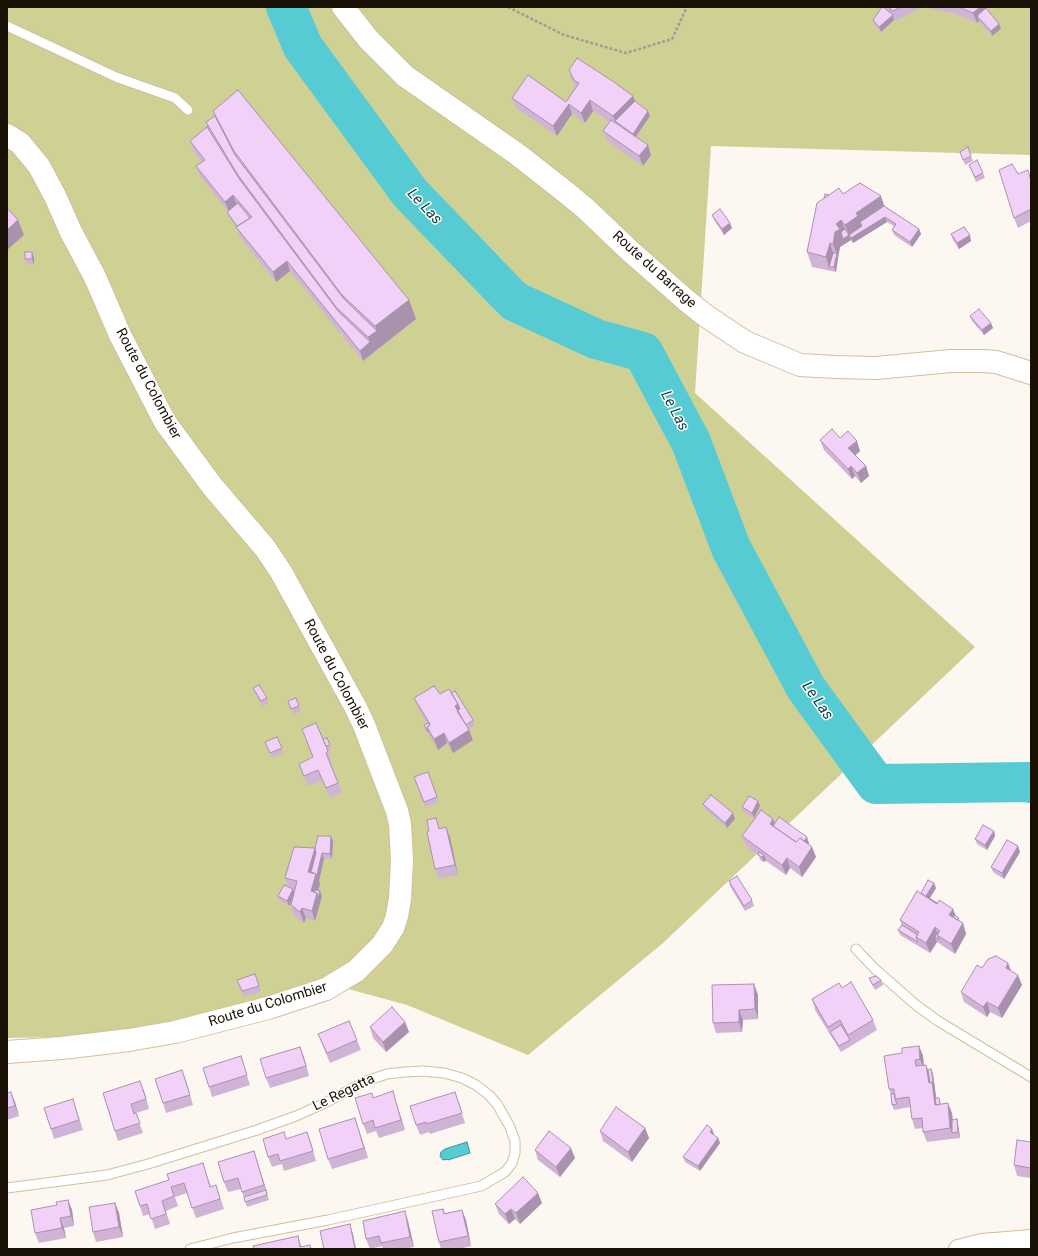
<!DOCTYPE html>
<html>
<head>
<meta charset="utf-8">
<style>
	body { margin:0 }
	#map { position:relative; width:1038px; height:1256px; overflow:hidden; background:#fcf7f0; font-family:Roboto,sans-serif }
	canvas { display:block }
	.frame { position:absolute; inset:0; border:8px solid #191106; pointer-events:none }
</style>
</head>
<body>
<div id="map">
<canvas width="1038" height="1256"></canvas>
<div class="frame"></div>
</div>
<script>
const ctx = document.querySelector('canvas').getContext('2d');
ctx.lineJoin = 'round';
function fillPath(path, color) {
  ctx.fillStyle = color;
  ctx.fill(path, 'evenodd');
}
function shape(rows) {
  const path = new Path2D();
  for (const r of rows) {
    path.moveTo(r[0], r[1]);
    for (let i = 2; i < r.length; i += 2) path.lineTo(r[i], r[i + 1]);
  }
  return path;
}
function strokePath(path, color, width, dash) {
  ctx.strokeStyle = color;
  ctx.lineWidth = width;
  ctx.lineCap = dash ? 'butt' : 'round';
  ctx.setLineDash(dash || []);
  ctx.stroke(path);
}
function write(font, color, halo, rows, align = 'center') {
  ctx.font = font + ' Roboto,sans-serif';
  ctx.lineWidth = 3;
  ctx.setLineDash([]);
  ctx.textBaseline = 'middle';
  ctx.strokeStyle = halo;
  ctx.fillStyle = color;
  for (const [text, x, y, turn = 0] of rows) {
    ctx.save();
    ctx.translate(x, y);
    ctx.rotate((+turn || 0) * Math.PI / 180);
    ctx.textAlign = isNaN(turn) ? turn : align;
    if (halo) ctx.strokeText(text, 0, 0);
    ctx.fillText(text, 0, 0);
    ctx.restore();
  }
}
const green = shape([
	[7,7,1031,7,1031,155,711,146,695,393,975,647,663,943,528,1055,407,1005,330,984,155,1035,7,1038]
]);
const water = shape([
	[467,1142,470,1153,448,1160,448,1159,443,1160,440,1156,441,1152,445,1149,467,1142]
]);
const river = shape([
	[286,7,303,47,410,193,514,301,596,339,643,352,691,442,731,548,806,688,876,784,1029,782,1031,783]
]);
const path = shape([
	[508,7,564,35,626,53,672,39,687,7]
]);
const lane = shape([
	[7,26,116,77,175,98,188,110],
	[856,949,875,969,916,1005,938,1021,1031,1077],
	[7,1188,107,1175,148,1164,257,1130,296,1116,323,1104,366,1081,387,1074,405,1072,423,1071,444,1073,462,1078,476,1085,489,1095,497,1104,510,1127,515,1141,515,1153,512,1163,505,1172,481,1186,328,1220,233,1238,190,1249]
]);
const street = shape([
	[958,1249,982,1243,1031,1239]
]);
const secondary = shape([
	[343,7,369,40,405,76,517,154,568,194,586,209,630,251,687,301,706,316,745,342,800,365,835,367,876,368,951,361,983,361,996,362,1031,373],
	[7,135,20,143,39,166,55,196,71,232,95,277,120,335,165,422,212,486,265,548,281,572,356,708,364,725,397,811,400,824,402,860,400,899,397,916,393,928,382,945,356,971,326,989,268,1008,175,1032,129,1040,62,1048,7,1052]
]);
const wall = shape([
	[882,7,922,7,896,21,894,20,881,32,875,25,873,20],
	[924,7,985,7,999,24,1001,29,992,36,979,21,977,23,956,14],
	[569,70,633,96,635,101,648,111,650,116,636,137,651,155,643,166,607,141,603,131,610,122,593,111,585,123,572,114,557,136,516,108,512,98,566,102,576,87,572,81],
	[213,111,409,300,416,319,363,361,290,271,276,282,240,237,237,228,229,217,227,212,228,211,200,176,196,166,202,162,194,152,190,141,207,127,206,122,215,116],
	[960,152,971,156,973,161,965,165],
	[969,165,983,173,985,178,976,182],
	[1018,174,1031,179,1031,221,1018,228,1014,218],
	[843,194,884,206,919,229,921,234,912,247,894,235,892,230,894,226,887,222,853,243,851,240,840,247,836,272,812,267,807,252,829,195],
	[712,215,732,228,724,235,714,220],
	[951,234,971,241,959,249,953,240],
	[34,258,34,265,27,264,25,259],
	[970,316,993,328,984,335,972,321],
	[840,438,860,451,855,455,866,466,869,476,861,483,855,476,852,479,824,450,820,440],
	[253,688,267,698,268,703,262,706,255,693],
	[451,693,473,720,475,725,469,729,473,740,453,753,447,743,438,750,426,730,424,725,427,723,418,708,414,698],
	[296,698,301,711,293,714,288,701],
	[302,729,325,744,330,745,331,750,328,751,331,761,330,762,342,793,330,798,322,780,308,786,299,764,313,757],
	[277,737,283,753,272,758,265,742],
	[428,772,439,802,425,807,414,777],
	[758,801,760,806,754,818,744,812,742,807],
	[703,804,735,819,727,828,705,809],
	[775,824,809,843,807,844,812,847,816,857,802,877,790,868,786,875,766,861,764,862,760,860,759,856,746,846,742,836],
	[446,827,450,837,458,875,439,879,435,869],
	[994,831,995,836,987,850,977,844,975,839],
	[331,836,333,841,332,859,324,859,319,881,320,884,318,891,322,896,315,921,306,918,304,923,294,916,291,905,292,899,289,906,280,901,278,896,288,887,285,878,315,848],
	[1018,846,1020,852,1004,879,993,872,991,867],
	[729,881,752,900,754,906,745,911,730,886],
	[936,888,930,898,959,918,960,922,963,923,966,934,955,954,937,942,930,953,900,935,898,930,902,925,900,920,921,893],
	[1008,963,1011,971,1022,985,1002,1018,990,1012,987,1017,964,1002,961,992,982,968],
	[255,974,261,992,244,996,237,980],
	[869,978,881,980,883,985,875,990,871,983],
	[754,984,758,995,758,1019,743,1020,742,1032,716,1033,713,1023],
	[842,988,873,1020,877,1030,841,1052,815,1010,812,999],
	[405,1022,409,1032,386,1052,373,1038,370,1027],
	[318,1034,357,1040,361,1050,330,1063,322,1044],
	[919,1046,923,1056,924,1065,926,1065,928,1070,933,1074,936,1098,941,1104,952,1113,953,1120,957,1119,958,1124,960,1138,927,1142,923,1132,923,1128,915,1129,912,1119,910,1107,894,1110,892,1105,891,1095,889,1089,902,1053],
	[300,1047,309,1076,270,1088,266,1078],
	[244,1066,250,1085,212,1097,209,1087],
	[186,1081,193,1105,166,1113,163,1103],
	[144,1091,149,1109,136,1113,143,1133,118,1141,103,1093],
	[455,1092,465,1123,430,1134,429,1132,420,1135,416,1125],
	[7,1093,15,1102,19,1116,7,1120],
	[372,1093,373,1097,396,1102,405,1130,379,1138,376,1131,367,1134,363,1124],
	[73,1099,83,1130,54,1139,51,1129],
	[355,1118,368,1158,332,1169,328,1159],
	[645,1128,649,1138,632,1162,603,1141,600,1131],
	[712,1129,714,1135,718,1138,720,1143,700,1171,685,1162,683,1157],
	[307,1132,316,1161,284,1171,282,1164,272,1167,268,1157,286,1139],
	[1031,1142,1031,1178,1017,1176,1014,1165],
	[535,1150,575,1158,560,1177,538,1160],
	[254,1151,269,1200,247,1207,241,1189,228,1192,224,1182],
	[203,1163,211,1187,216,1185,224,1209,196,1218,187,1193,175,1197,178,1206,166,1211,170,1224,155,1229,150,1214,143,1216,140,1206,169,1180],
	[68,1200,72,1210,74,1226,64,1228,66,1238,39,1243,35,1233,57,1205],
	[115,1203,119,1213,123,1237,96,1242,93,1232],
	[542,1203,520,1224,515,1219,509,1224,499,1214,495,1204],
	[443,1209,445,1213,462,1210,466,1220,471,1246,459,1249,441,1249,439,1242],
	[408,1221,414,1247,404,1249,383,1249,382,1246,370,1249,366,1239]
]);
const shadedWall = shape([
	[980,7,985,7,988,13,977,16,979,21,977,23,973,13],
	[893,15,894,20,881,32,879,27],
	[999,24,1001,29,992,36,991,31],
	[633,96,637,107,615,121,613,116],
	[590,100,593,111,585,123,581,113],
	[569,104,572,114,557,136,553,126],
	[648,111,650,116,634,139,633,134],
	[648,145,651,155,643,166,639,156],
	[233,195,237,205,229,212,225,202],
	[881,196,886,211,885,217,887,222,853,243,851,238,849,235,851,240,840,247,838,258,833,244,836,224,841,220,847,234,849,235,845,225,856,213],
	[18,220,24,235,7,250,7,230],
	[730,223,732,228,724,235,722,229],
	[919,229,921,234,912,247,910,242],
	[970,235,971,241,959,249,957,243],
	[830,243,835,258,829,267,826,257],
	[32,252,34,258,34,265,32,259],
	[837,253,838,258,836,272,834,267],
	[287,261,290,271,276,282,273,272],
	[409,300,416,319,374,352,368,337,377,331,375,326],
	[991,323,993,328,984,335,982,330],
	[370,342,374,352,363,361,360,351],
	[857,441,860,451,852,458,848,448],
	[851,466,855,476,852,479,848,469],
	[866,466,869,476,861,483,857,473],
	[458,704,462,714,459,716,455,706],
	[469,730,473,740,453,753,449,743],
	[444,733,447,743,438,750,434,739],
	[758,801,760,806,754,818,752,813],
	[733,813,735,819,727,828,725,823],
	[773,819,777,829,770,824],
	[446,827,450,837,458,875,455,865],
	[994,831,995,836,987,850,985,845],
	[331,836,333,841,332,859,330,854],
	[807,837,809,843,800,853,798,847],
	[1018,846,1020,852,1004,879,1002,873],
	[812,847,816,857,802,877,799,867],
	[315,848,318,858,313,877,308,872],
	[322,853,324,859,319,881,320,884,317,894,320,891,322,896,315,921,312,911,311,891],
	[764,855,766,860,764,862,762,857],
	[787,858,790,868,786,875,782,865],
	[934,883,936,888,928,901,926,896],
	[293,889,295,894,289,906,287,901],
	[302,908,306,918,304,923,300,912],
	[953,909,957,919,951,920,949,915],
	[963,923,966,934,955,954,951,944],
	[935,927,938,935,937,935,935,937,937,942,930,953,926,943],
	[1008,963,1012,974,1006,968],
	[1018,975,1022,985,1002,1018,998,1008],
	[754,984,758,995,758,1019,755,1009],
	[987,1002,990,1012,987,1017,983,1007],
	[739,1010,743,1020,742,1032,739,1022],
	[405,1022,409,1032,386,1052,383,1042],
	[919,1046,923,1056,924,1069,920,1059],
	[300,1047,304,1057,309,1076,306,1066],
	[926,1065,930,1075,932,1088,929,1083],
	[931,1069,933,1074,938,1110,935,1105,932,1082],
	[182,1070,186,1081,193,1105,190,1095],
	[140,1081,144,1091,149,1109,146,1099],
	[393,1091,396,1102,405,1130,401,1120],
	[11,1092,15,1102,19,1116,15,1106],
	[948,1103,952,1113,954,1133,952,1133,950,1128],
	[355,1118,358,1128,368,1158,364,1148],
	[957,1119,958,1124,960,1138,958,1132],
	[645,1128,649,1138,632,1162,628,1152],
	[712,1129,714,1134,712,1137,710,1132],
	[307,1132,311,1143,316,1161,313,1151],
	[718,1138,720,1143,700,1171,698,1166],
	[571,1148,575,1158,560,1177,556,1167],
	[254,1151,257,1161,268,1195,264,1185],
	[538,1193,542,1203,520,1224,516,1213],
	[68,1200,72,1210,74,1226,71,1216],
	[115,1203,119,1213,123,1237,119,1227],
	[511,1209,515,1219,509,1224,505,1214],
	[462,1210,466,1220,471,1246,468,1236],
	[405,1211,408,1221,414,1247,410,1237],
	[60,1218,64,1228,66,1238,62,1228],
	[350,1224,353,1234,356,1249,355,1249],
	[298,1236,301,1246,302,1249,301,1249]
]);
const building = shape([
	[882,7,883,7,893,15,879,27,873,20,882,7],
	[888,7,900,7,893,11,888,7],
	[959,7,980,7,973,13,959,7],
	[986,8,999,24,991,31,977,16,986,8],
	[577,58,611,80,633,96,613,116,590,100,581,113,569,104,553,126,512,98,528,75,566,102,579,83,574,80,569,70,577,58],
	[238,90,409,300,375,326,342,295,234,151,213,111,238,90],
	[635,101,648,111,633,134,615,121,635,101],
	[215,116,235,155,344,299,377,331,368,337,336,307,238,175,206,122,215,116],
	[611,120,648,145,639,156,603,131,611,120],
	[207,127,240,180,338,311,370,342,360,351,287,261,273,272,236,227,252,217,233,195,225,202,196,166,205,160,190,141,207,127],
	[968,147,971,156,963,160,960,152,968,147],
	[977,160,983,173,975,177,969,165,977,160],
	[1012,164,1018,174,1028,170,1031,181,1031,209,1014,218,999,170,1012,164],
	[860,183,881,196,856,213,858,216,845,225,841,220,836,224,840,229,835,232,833,244,830,243,826,257,807,252,817,203,839,188,843,194,860,183],
	[825,194,829,195,824,198,825,194],
	[238,203,250,218,237,226,227,212,238,203],
	[884,206,919,229,910,242,892,230,896,224,885,217,851,238,849,235,862,226,860,222,884,206],
	[7,208,18,220,7,230,7,208],
	[720,209,730,223,722,229,712,215,720,209],
	[964,227,970,235,957,243,951,234,964,227],
	[845,229,849,235,843,239,841,232,845,229],
	[25,252,32,252,32,259,25,259,25,252],
	[833,253,837,253,834,267,829,267,833,253],
	[979,309,991,323,982,330,970,316,979,309],
	[832,429,840,438,848,431,857,441,848,448,866,466,857,473,851,466,848,469,820,440,832,429],
	[259,685,267,698,261,701,253,688,259,685],
	[434,686,440,694,449,689,458,704,455,706,469,730,449,743,444,733,434,739,427,727,430,724,414,698,434,686],
	[455,691,473,720,466,725,457,711,460,709,458,704,451,693,455,691],
	[296,698,299,706,291,709,288,701,296,698],
	[316,723,328,751,326,753,338,783,326,788,318,770,304,776,299,764,313,757,302,729,316,723],
	[428,723,430,725,427,727,428,732,424,725,428,723],
	[277,737,282,748,270,753,265,742,277,737],
	[327,738,330,745,326,746,323,739,327,738],
	[428,772,437,797,424,802,414,777,428,772],
	[711,795,733,813,725,823,703,804,711,795],
	[749,796,758,801,752,813,742,807,749,796],
	[761,810,773,819,770,824,796,842,800,838,812,847,799,867,787,858,782,865,742,836,761,810],
	[779,817,807,837,804,841,800,838,796,842,773,826,779,817],
	[436,818,439,829,446,827,455,865,435,869,427,832,429,831,427,820,436,818],
	[983,825,994,831,985,845,975,839,983,825],
	[318,836,331,836,330,854,322,853,317,875,316,874,311,872,316,853,315,848,318,836],
	[1007,840,1018,846,1002,873,991,867,1007,840],
	[294,847,315,848,308,872,316,874,311,891,317,893,312,911,302,908,300,912,291,905,297,881,285,878,294,847],
	[759,852,764,855,762,857,758,855,759,852],
	[737,876,752,900,744,906,729,881,737,876],
	[928,880,934,883,926,896,937,903,937,904,921,893,928,880],
	[284,885,293,889,287,901,278,896,284,885],
	[315,890,320,891,318,898,317,893,314,892,315,890],
	[917,891,937,904,939,900,953,909,949,915,963,923,951,944,937,935,940,931,935,927,926,943,916,937,919,932,900,920,917,891],
	[954,915,959,918,957,920,953,917,954,915],
	[902,925,918,935,916,937,918,942,898,930,902,925],
	[937,932,938,933,937,935,939,940,935,937,937,932],
	[996,956,1008,963,1006,968,1018,975,998,1008,987,1002,983,1007,961,992,977,965,982,968,988,959,996,956],
	[255,974,259,986,242,991,237,980,255,974],
	[876,976,881,980,873,985,869,978,876,976],
	[851,982,873,1020,848,1035,840,1020,828,1027,812,999,839,983,842,988,851,982],
	[754,984,755,1009,739,1010,739,1022,713,1023,712,985,754,984],
	[392,1007,405,1022,383,1042,370,1027,392,1007],
	[349,1021,357,1040,327,1053,318,1034,349,1021],
	[841,1025,850,1040,839,1046,830,1032,841,1025],
	[919,1046,920,1059,915,1060,916,1066,926,1065,929,1083,932,1082,935,1105,948,1103,950,1128,923,1132,922,1118,912,1119,909,1097,895,1099,894,1089,889,1089,884,1056,902,1053,902,1048,919,1046],
	[300,1047,306,1066,266,1078,260,1059,300,1047],
	[241,1056,247,1075,209,1087,203,1068,241,1056],
	[931,1069,934,1087,932,1082,930,1083,928,1070,931,1069],
	[182,1070,190,1095,163,1103,155,1079,182,1070],
	[140,1081,146,1099,131,1104,134,1114,136,1113,140,1123,115,1131,103,1093,140,1081],
	[393,1091,401,1120,375,1128,373,1120,363,1124,355,1098,372,1093,373,1098,393,1091],
	[11,1092,15,1106,7,1108,7,1093,11,1092],
	[455,1092,462,1113,426,1124,426,1122,416,1125,410,1106,455,1092],
	[891,1094,895,1094,895,1099,897,1104,892,1105,891,1094],
	[935,1098,939,1098,940,1104,936,1105,935,1098],
	[73,1099,79,1120,51,1129,44,1108,73,1099],
	[616,1107,645,1128,628,1152,600,1131,616,1107],
	[355,1118,364,1148,328,1159,319,1129,355,1118],
	[957,1119,958,1132,952,1133,952,1120,957,1119],
	[707,1125,712,1129,710,1132,718,1138,698,1166,683,1157,707,1125],
	[549,1131,571,1148,556,1167,535,1150,549,1131],
	[284,1132,286,1139,307,1132,313,1151,280,1161,278,1154,268,1157,263,1139,284,1132],
	[1017,1140,1031,1142,1031,1168,1014,1165,1017,1140],
	[254,1151,264,1185,242,1192,238,1178,224,1182,218,1162,254,1151],
	[203,1163,210,1187,216,1185,220,1199,192,1208,184,1183,171,1187,174,1196,162,1201,166,1214,151,1219,147,1204,140,1206,135,1191,169,1180,167,1174,203,1163],
	[523,1177,538,1193,516,1213,511,1209,505,1214,495,1204,523,1177],
	[266,1190,267,1195,245,1202,244,1197,266,1190],
	[68,1200,71,1216,60,1218,62,1228,35,1233,31,1210,57,1205,56,1202,68,1200],
	[115,1203,119,1227,93,1232,89,1207,115,1203],
	[443,1209,444,1214,462,1210,468,1236,439,1242,432,1211,443,1209],
	[405,1211,410,1237,381,1243,379,1236,366,1239,363,1221,405,1211],
	[350,1224,355,1249,324,1249,320,1231,350,1224],
	[298,1236,300,1247,310,1245,311,1249,254,1249,253,1246,298,1236]
]);
const streetNames = [
	["Route du Barrage",654,270,42],
	["Route du Colombier",148,384,62],
	["Route du Colombier",336,675,62],
	["Route du Colombier",268,1005,-17],
	["Le Regatta",344,1093,-26]
];
const waterNames = [
	["Le Las",424,207,47],
	["Le Las",674,411,62],
	["Le Las",817,701,55]
];
fillPath(green, '#ced193');
fillPath(water, '#57cbd3');
strokePath(water, '#449396', 1);
strokePath(river, '#57cbd3', 40);
strokePath(lane, '#d4be9e', 11);
strokePath(street, '#d4be9e', 20);
strokePath(secondary, '#d4be9e', 24);
strokePath(path, '#a39c94', 2.5, [3, 2]);
strokePath(lane, '#fff', 9);
strokePath(street, '#fff', 18);
strokePath(secondary, '#fff', 22);
fillPath(wall, '#d0b4d5');
fillPath(shadedWall, '#a992ae');
fillPath(building, '#f2d1f8');
strokePath(building, '#a992ae', 1);
write('14px', '#191106', '#fff', streetNames);
write('italic 15px', '#073f43', '#fff', waterNames);
</script>
</body>
</html>
